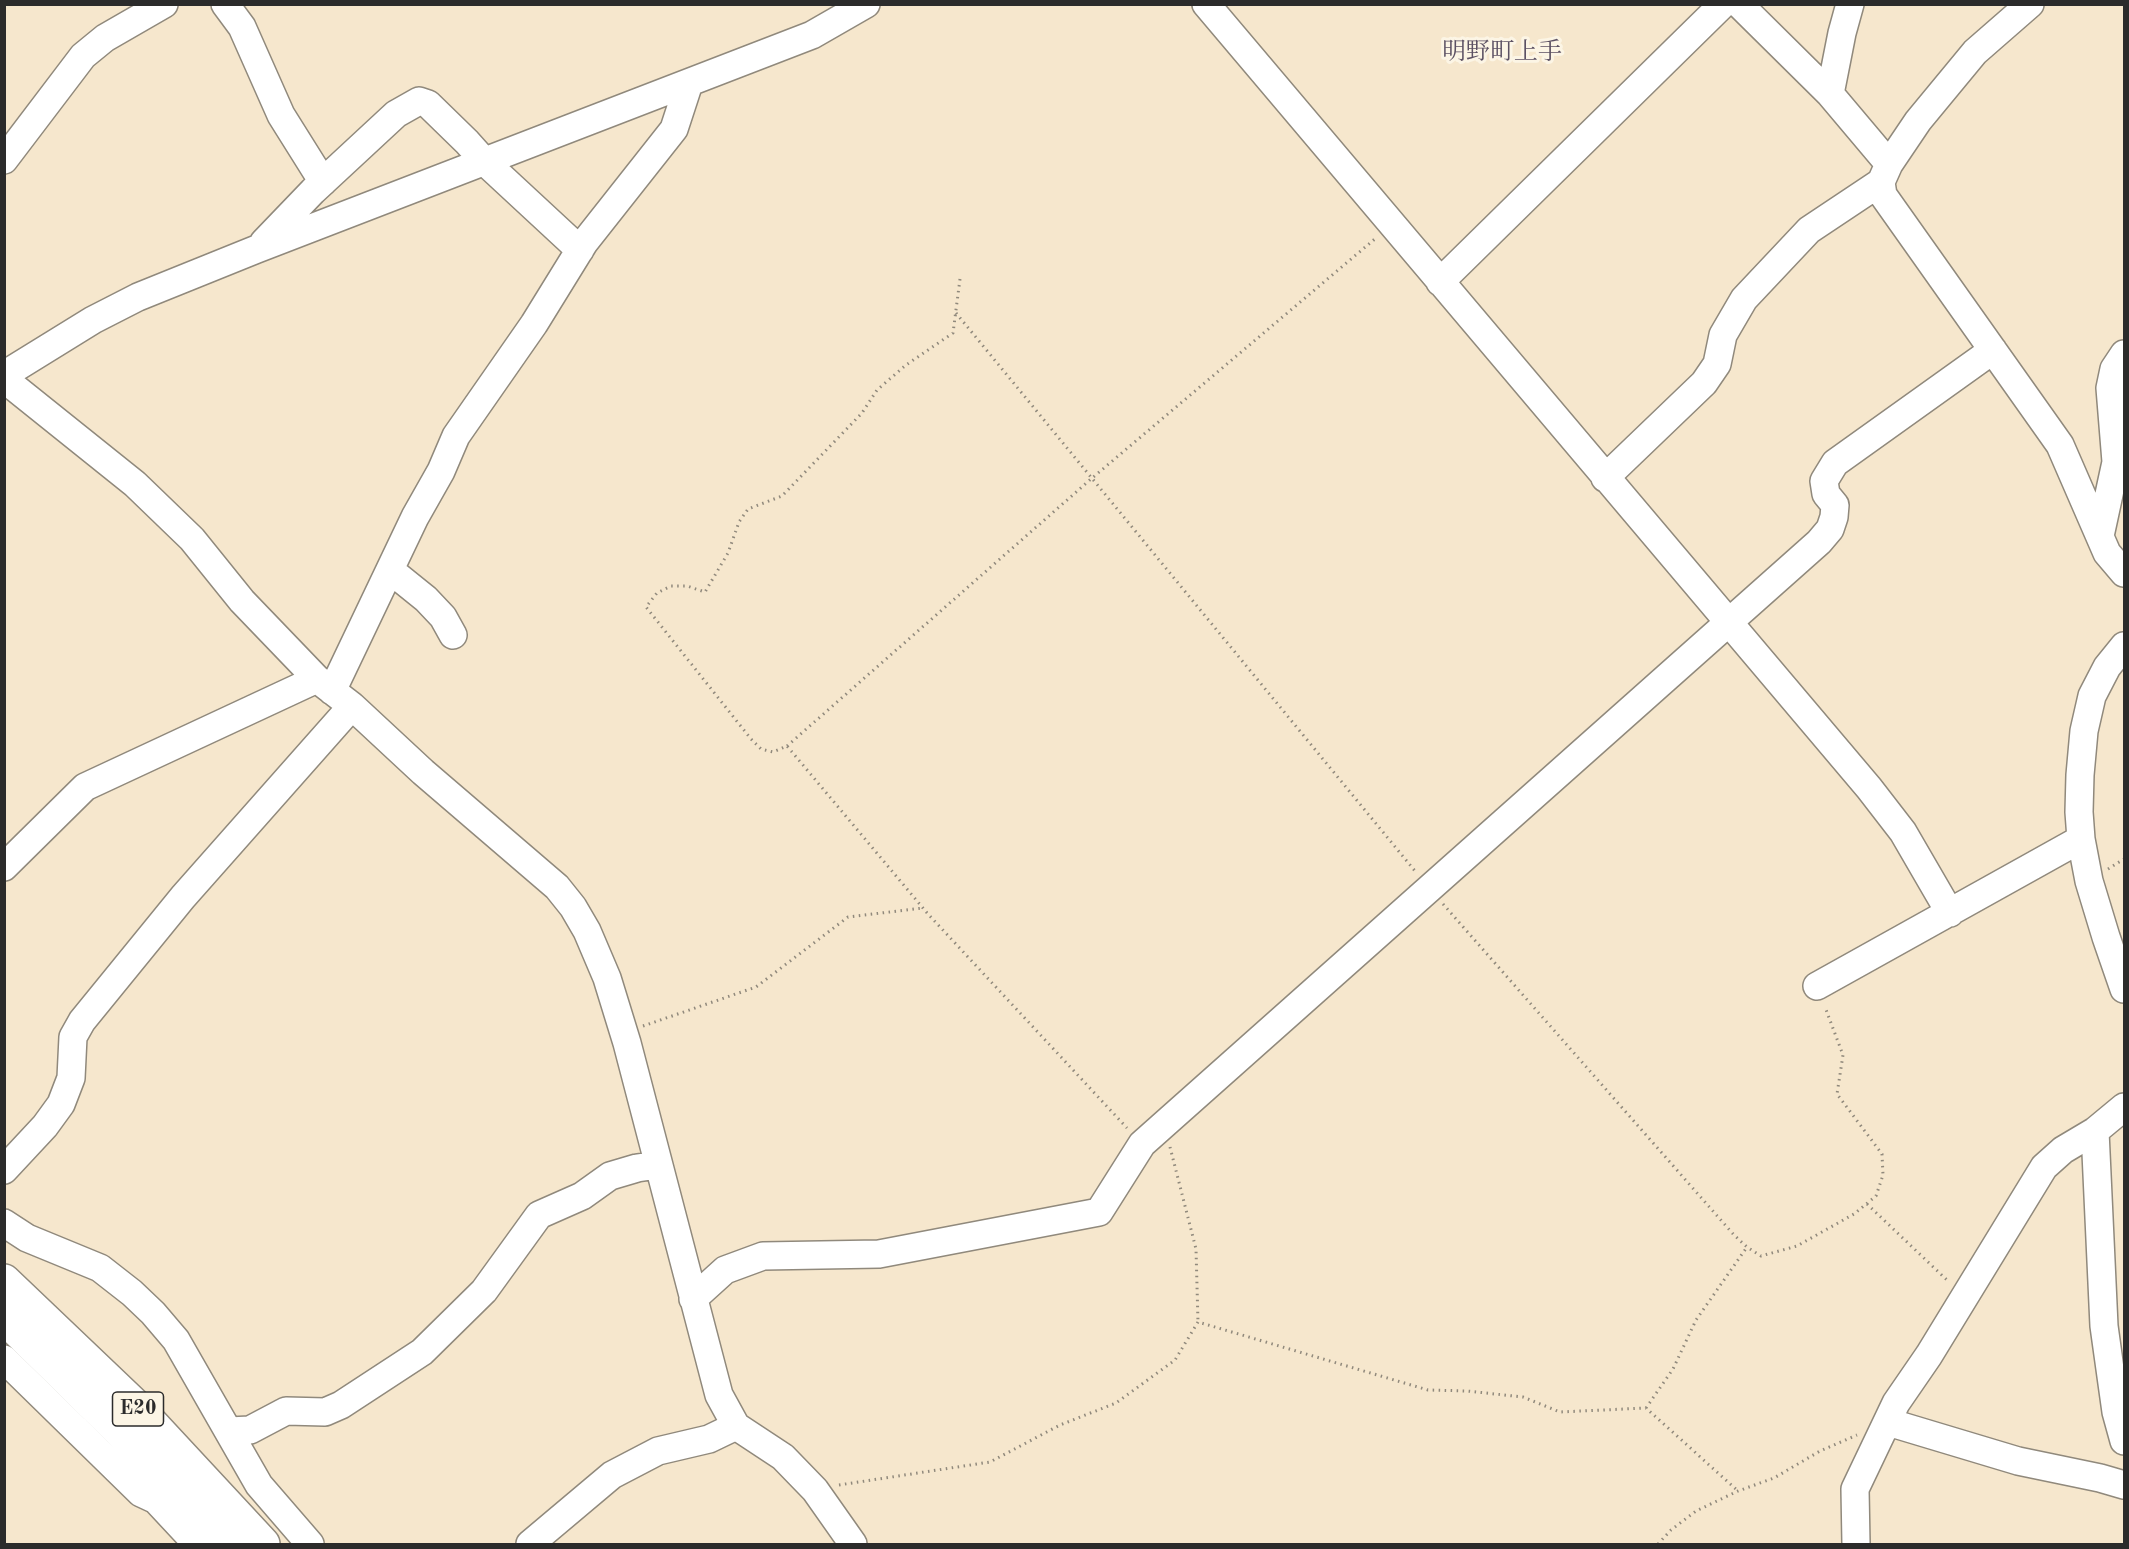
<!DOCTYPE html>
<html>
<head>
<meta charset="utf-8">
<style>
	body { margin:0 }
	#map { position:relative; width:2129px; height:1549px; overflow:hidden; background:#f6e7cd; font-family:"Old Standard TT",serif }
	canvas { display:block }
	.frame { position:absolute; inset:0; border:6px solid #2b2b2b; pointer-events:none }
</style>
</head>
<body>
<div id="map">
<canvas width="2129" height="1549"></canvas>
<div class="frame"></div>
</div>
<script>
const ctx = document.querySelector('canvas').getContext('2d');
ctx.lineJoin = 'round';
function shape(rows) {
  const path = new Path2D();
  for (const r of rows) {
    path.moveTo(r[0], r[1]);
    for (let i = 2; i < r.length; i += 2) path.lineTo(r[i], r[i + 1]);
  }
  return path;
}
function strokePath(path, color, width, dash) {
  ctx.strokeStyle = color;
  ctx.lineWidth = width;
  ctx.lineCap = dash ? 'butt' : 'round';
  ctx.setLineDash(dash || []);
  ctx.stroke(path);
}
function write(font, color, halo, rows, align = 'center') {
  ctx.font = font + ' "Old Standard TT","Noto Serif JP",serif';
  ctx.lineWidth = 6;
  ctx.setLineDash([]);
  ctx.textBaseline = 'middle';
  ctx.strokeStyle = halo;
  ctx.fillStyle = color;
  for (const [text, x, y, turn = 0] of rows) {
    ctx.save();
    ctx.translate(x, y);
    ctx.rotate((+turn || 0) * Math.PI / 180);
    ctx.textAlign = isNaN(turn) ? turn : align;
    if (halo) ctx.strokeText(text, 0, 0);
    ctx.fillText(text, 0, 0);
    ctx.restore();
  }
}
const path = shape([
	[960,279,953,333,906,365,877,390,862,413,782,496,748,509,739,522,728,553,705,592,687,586,671,586,657,593,646,607,751,739,761,749,773,752,787,746,928,914,1127,1128],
	[956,313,1415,871],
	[787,746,1091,479,1376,238],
	[2108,869,2124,859],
	[1443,904,1734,1235,1747,1247,1761,1256,1797,1246,1854,1214,1876,1196,1883,1175,1882,1154,1837,1094,1843,1055,1825,1007],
	[643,1026,756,987,848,917,923,908],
	[1170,1147,1196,1249,1198,1322],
	[1867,1204,1948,1281],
	[1646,1408,1673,1369,1696,1320,1747,1247],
	[839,1485,990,1462,1060,1425,1116,1403,1175,1360,1198,1322,1428,1390,1467,1391,1523,1397,1560,1412,1646,1408,1738,1491],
	[1658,1544,1671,1530,1696,1511,1738,1491,1774,1478,1820,1451,1857,1435]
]);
const minor = shape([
	[225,4,242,27,281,115,323,182],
	[1206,4,1869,788,1903,832,1950,913],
	[1739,4,1830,94],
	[1850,4,1842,33,1830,94,1889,164],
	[2030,4,1975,52,1918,121,1889,164,1881,182,1883,195,2060,445,2107,553,2124,573],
	[4,160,83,56,105,38,164,4],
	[264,242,313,191,396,114,419,101,428,104,467,142,484,161,580,250],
	[1440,282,1723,4],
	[4,375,93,320,138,297,257,249,812,35,866,4],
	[4,379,135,484,192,539,242,601,317,679,352,706,423,772,557,887,573,907,587,931,607,978,627,1043,719,1395,736,1426,783,1457,815,1490,853,1544],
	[1605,478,1704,383,1717,364,1723,335,1744,299,1809,230,1881,182],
	[2100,536,2116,462,2110,388,2114,369,2124,354],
	[390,570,426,599,443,617,453,635],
	[2124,646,2107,667,2092,696,2084,731,2080,775,2079,812,2081,839,2089,881,2106,937,2124,989],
	[332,691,415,517,441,471,456,436,534,324,584,243,674,129,689,83],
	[4,867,85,787,317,679],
	[1817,986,2081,839],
	[2095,1131,2104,1326,2116,1412,2124,1441],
	[4,1170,45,1126,61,1104,71,1078,73,1037,82,1021,183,897,352,706],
	[4,1223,27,1238,100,1268,132,1293,153,1313,176,1340,259,1485,310,1544],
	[693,1299,725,1270,763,1256,879,1254,1099,1212,1142,1144,1819,542,1830,529,1834,517,1835,505,1826,494,1824,481,1835,463,1993,350],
	[4,1359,141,1493,156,1500,197,1544],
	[1888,1422,2018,1461,2100,1478,2124,1485],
	[229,1431,250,1430,286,1411,325,1412,341,1405,422,1352,484,1291,539,1215,582,1196,610,1176,637,1168,658,1165],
	[530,1544,612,1475,658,1451,709,1439,736,1426],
	[1856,1544,1855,1489,1896,1403,1929,1355,2044,1167,2063,1150,2095,1131,2124,1107]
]);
const highway = shape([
	[4,1281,132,1403,263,1544],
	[4,1317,119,1430,226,1544]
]);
const shields = [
	[138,1409,51]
];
const shieldNames = [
	["E20",138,1409]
];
const quarterNames = [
	["明野町上手",1502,53]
];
strokePath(minor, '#90897c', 30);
strokePath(highway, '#90897c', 36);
strokePath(path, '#90897c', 3, [1.5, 4.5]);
strokePath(minor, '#fff', 27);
strokePath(highway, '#fff', 33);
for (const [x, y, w] of shields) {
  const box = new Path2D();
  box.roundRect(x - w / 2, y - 17, w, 34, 4.5);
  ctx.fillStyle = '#fcf5e5';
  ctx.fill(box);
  strokePath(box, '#2b2b2b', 1.5);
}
write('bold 20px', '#2b2b2b', null, shieldNames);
write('24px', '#5c5163', '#fcf5e5', quarterNames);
</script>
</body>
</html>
